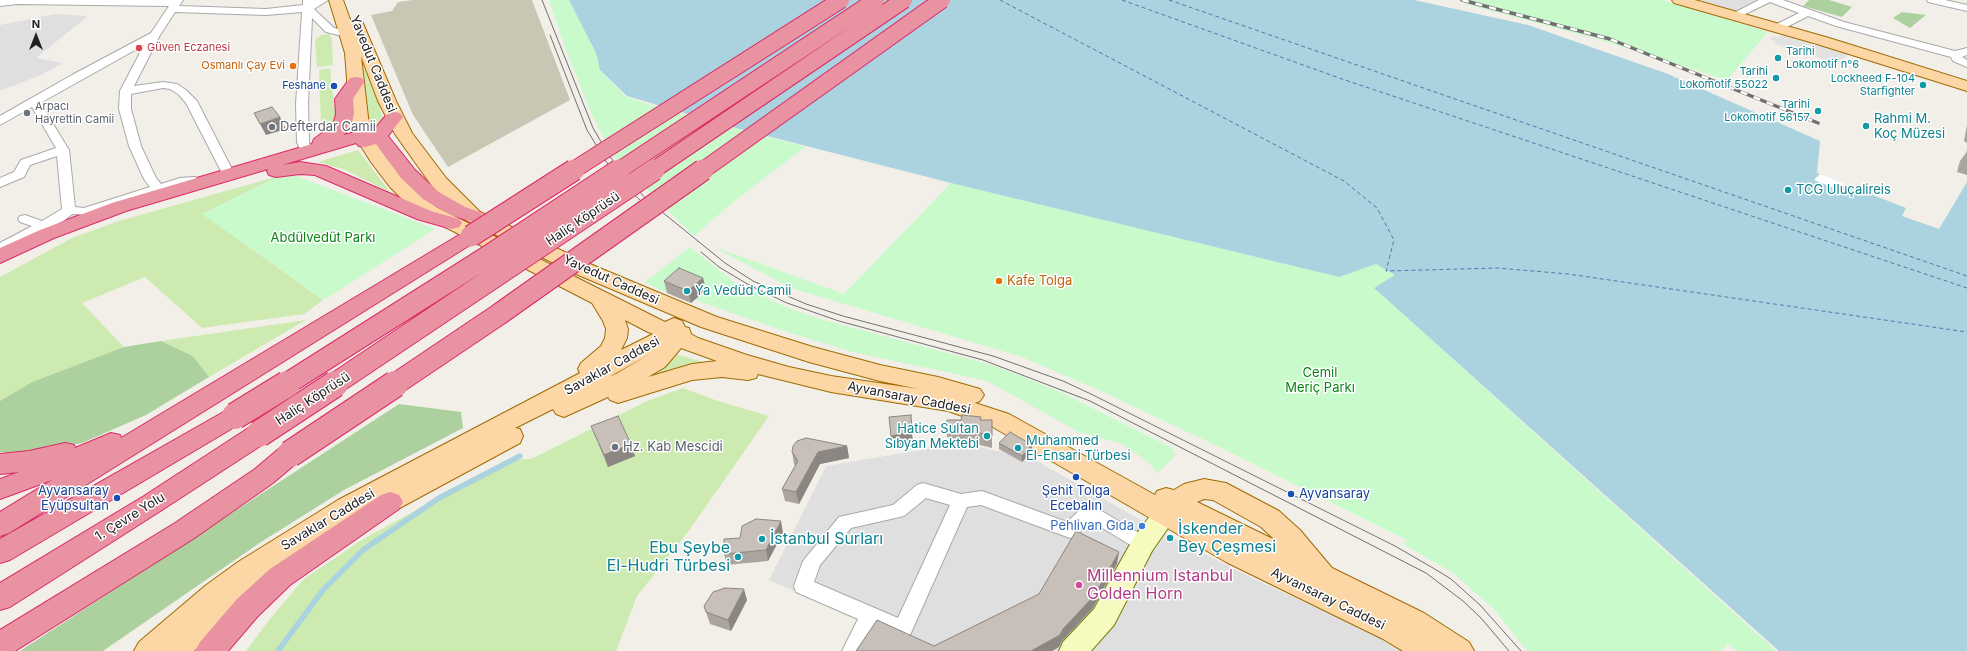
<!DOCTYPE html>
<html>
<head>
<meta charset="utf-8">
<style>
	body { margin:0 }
	#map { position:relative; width:1967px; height:651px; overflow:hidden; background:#f2efe9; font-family:Inter,sans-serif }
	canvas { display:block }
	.north { position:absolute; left:16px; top:16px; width:40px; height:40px; -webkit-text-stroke:3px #fff; paint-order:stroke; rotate:0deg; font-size:11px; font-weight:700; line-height:16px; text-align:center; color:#222 }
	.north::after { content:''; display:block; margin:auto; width:14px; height:18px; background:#222; clip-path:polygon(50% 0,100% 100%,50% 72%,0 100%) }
</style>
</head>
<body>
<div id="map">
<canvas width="1967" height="651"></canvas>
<div class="north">N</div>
</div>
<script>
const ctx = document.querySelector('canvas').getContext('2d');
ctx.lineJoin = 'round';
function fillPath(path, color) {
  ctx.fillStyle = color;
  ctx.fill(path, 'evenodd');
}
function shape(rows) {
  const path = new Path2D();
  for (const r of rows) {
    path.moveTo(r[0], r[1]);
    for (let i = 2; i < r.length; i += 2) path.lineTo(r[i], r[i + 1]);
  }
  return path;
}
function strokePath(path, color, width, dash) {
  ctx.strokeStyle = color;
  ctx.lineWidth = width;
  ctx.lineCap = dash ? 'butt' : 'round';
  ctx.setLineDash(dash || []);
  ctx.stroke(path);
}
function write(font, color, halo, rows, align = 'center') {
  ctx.font = font + ' Inter,sans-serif';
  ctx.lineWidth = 3;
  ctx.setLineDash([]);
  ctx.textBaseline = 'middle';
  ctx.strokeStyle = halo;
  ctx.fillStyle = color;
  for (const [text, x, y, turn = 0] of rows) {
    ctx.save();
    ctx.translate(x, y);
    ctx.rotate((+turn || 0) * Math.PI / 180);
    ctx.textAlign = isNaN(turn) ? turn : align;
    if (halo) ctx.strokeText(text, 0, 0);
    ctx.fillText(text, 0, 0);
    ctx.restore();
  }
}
const residential = shape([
	[1700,0,1766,0,1738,12],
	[56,14,88,16,36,58,63,63,41,75,0,91,0,25],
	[963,443,996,451,1016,449,1160,531,1254,579,1379,636,1403,651,844,651,860,620,769,580,826,466]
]);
const construction = shape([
	[413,0,532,0,570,100,448,167,413,115,371,15,392,11,398,2]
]);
const grass = shape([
	[329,34,332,39,333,65,317,67,315,40,321,35],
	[330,68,336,122,333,128,324,131,321,126,319,70],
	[367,68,383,119,377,127,369,128,363,69],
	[358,150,390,192,343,169,318,162],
	[279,176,203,214,323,300,304,314,202,328,145,277,82,303,124,347,32,382,0,401,0,277,72,238,119,221],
	[306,320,209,377,193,356,161,341],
	[676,354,706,363,632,384,668,363],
	[683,388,715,400,769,416,688,532,637,596,616,651,246,651,269,620,304,579,360,541,507,460,531,459,647,401]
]);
const forest = shape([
	[1809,0,1829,0,1852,7,1842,17,1803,6],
	[1902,12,1926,15,1910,28,1893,18],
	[161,341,193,356,209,377,146,415,82,443,23,454,0,452,0,401,32,382,124,347],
	[399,404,461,412,463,428,344,490,261,542,103,651,20,651]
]);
const park = shape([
	[549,0,569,0,596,53,600,70,625,96,650,105,805,147,732,203,694,236,614,157,592,115,565,47],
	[1468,0,1662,0,1768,32,1727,80,1597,39,1466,4],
	[279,176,296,176,435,229,324,300,202,214],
	[951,183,1339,277,1376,264,1396,275,1374,288,1776,651,1737,651,1728,644,1721,651,1527,651,1494,609,1453,573,1403,544,1407,540,1215,445,1101,391,1022,357,791,288,712,246,844,294],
	[690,247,734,282,786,307,820,319,992,365,1058,391,1174,449,1172,452,1176,455,1158,473,1147,461,1120,443,1079,432,987,381,853,352,790,333,695,300,706,290,667,293,645,282]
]);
const parking = shape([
	[1781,35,1811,43,1848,54,1839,64,1774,44,1776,41,1769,39,1772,36,1779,37]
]);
const water = shape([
	[569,0,1414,0,1528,25,1668,74,1820,141,1817,173,1906,208,1902,216,1939,229,1967,182,1967,651,1779,651,1374,288,1395,275,1376,264,1339,277,951,183,728,126,627,96,600,70,596,53]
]);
const pier = shape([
	[1820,174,1845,184,1839,190,1814,180]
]);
const stream = shape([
	[278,651,323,590,363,550,439,498,520,456]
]);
const ferry = shape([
	[1000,0,1344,181,1377,208,1394,240,1386,271,1497,268,1568,274,1967,332],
	[1122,0,1342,79,1967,288],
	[1169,0,1967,276]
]);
const street = shape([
	[0,0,183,0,179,6,266,9,303,5,303,0,328,0,314,9,334,28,351,32,352,34,347,37,326,32,312,18,308,104,309,142,312,151,306,155,302,154,297,142,296,104,302,12,266,15,175,12,160,35,134,86,163,82,177,84,186,90,197,101,235,175,234,178,224,178,223,175,186,103,178,94,170,89,163,88,131,94,131,109,141,146,156,178,161,184,180,178,194,177,206,180,207,183,206,186,181,186,90,215,72,214,65,220,0,253,0,243,32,226,20,222,18,219,20,216,25,215,42,221,62,209,57,156,30,165,24,177,0,187,0,178,14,172,21,160,56,148,32,107,0,125,0,116,72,75,151,33,169,6,18,4,0,6,0,0],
	[144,45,120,91,119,109,129,146,144,179,150,187,84,208,75,207,69,150,47,114,42,102,144,45],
	[1759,0,1783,0,1844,22,1955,51,1967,48,1967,55,1962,57,1967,60,1967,67,1953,61,1951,57,1836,26,1808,16,1781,30,1773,30,1772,28,1773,26,1799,13,1770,2,1737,18,1729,18,1728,16,1759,0],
	[1927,0,1945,0,1967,5,1967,11,1928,2,1927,0],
	[923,483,961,494,982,491,1067,522,1084,506,1090,504,1149,539,1152,544,1149,549,1143,552,1137,549,1091,521,1076,536,1070,538,981,505,967,507,910,635,903,638,875,626,862,651,842,651,858,619,796,592,794,586,803,561,839,517,893,505,917,485,923,483],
	[926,498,950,505,898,618,814,582,820,565,851,528,904,516,926,498]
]);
const secondary = shape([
	[1165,505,1174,508,1177,515,1152,551,1114,625,1091,651,1059,651,1063,642,1094,609,1134,537,1156,508,1165,505]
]);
const primary = shape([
	[329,0,343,0,351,22,357,19,362,21,396,101,412,133,446,178,480,212,590,264,717,317,813,347,880,365,938,377,980,389,984,395,980,401,975,403,1009,414,1155,495,1157,491,1166,488,1174,490,1184,484,1204,479,1226,483,1279,511,1300,530,1332,568,1424,613,1469,642,1474,651,1403,651,1383,639,1226,562,991,426,948,411,831,392,758,374,756,378,748,380,722,377,692,380,618,403,610,400,608,397,564,417,556,414,553,409,515,428,520,429,523,436,520,443,383,517,374,520,365,517,362,511,277,565,283,574,279,582,210,636,194,651,134,651,139,642,205,586,238,562,338,500,580,373,578,369,581,363,601,346,605,338,606,329,603,321,592,303,424,216,409,206,390,187,371,162,354,135,350,117,345,53,329,0],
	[361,56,378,101,395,134,432,186,466,220,576,274,701,327,809,362,880,381,919,389,831,376,789,367,747,355,698,338,691,334,689,328,685,327,682,321,674,318,665,322,438,208,423,198,404,179,385,156,372,135,368,117,361,56],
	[625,320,648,332,653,334,621,350,627,338,628,329,625,320],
	[681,348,717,361,692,364,648,377,665,367,681,348],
	[650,354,616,374,609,377,650,354],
	[1204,499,1213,500,1261,527,1275,540,1197,502,1204,499],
	[1672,0,1695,0,1829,38,1967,81,1967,91,1817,44,1674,3,1672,0]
]);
const highway = shape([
	[356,77,362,78,364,82,353,99,354,114,351,126,344,135,363,130,374,130,388,113,394,112,400,113,403,117,388,136,415,170,437,191,465,207,480,212,483,216,480,220,473,222,451,215,423,199,401,178,376,144,365,147,359,146,356,143,282,165,300,162,326,166,431,211,459,219,462,223,459,227,452,229,417,219,315,175,300,174,276,177,269,175,267,171,268,169,126,211,54,238,0,263,0,248,40,230,112,203,312,144,314,139,333,125,336,114,335,99,350,78,356,77],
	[471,230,478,232,481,236,478,240,9,533,0,536,0,512,52,480,0,499,0,479,19,472,0,474,0,454,29,451,65,443,74,445,75,448,111,433,120,435,121,438,464,232,471,230],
	[235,407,243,410,247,416,243,422,10,560,0,563,0,539,227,410,235,407],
	[259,425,268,427,271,434,268,441,162,510,10,607,0,610,0,583,144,496,250,427,259,425],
	[290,444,299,447,302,454,299,461,273,483,193,539,15,651,0,651,0,630,175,523,255,469,281,447,290,444],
	[390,492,399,495,403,502,399,509,290,585,257,617,228,651,195,651,200,642,237,599,270,569,381,495,390,492]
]);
const tram = shape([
	[542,0,593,128,610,157,646,199,725,263,753,281,806,304,843,316,993,356,1063,381,1091,394,1395,546,1433,568,1451,579,1480,605,1521,651],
	[550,35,587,130,615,176,643,203],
	[701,252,719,267,749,285,787,303,839,321,983,360,1090,401,1426,573,1463,601,1481,618,1509,651]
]);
const rail = shape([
	[1462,0,1610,39,1818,123]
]);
const highwayBridgeFar2 = shape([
	[572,171,841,0],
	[618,171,876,0],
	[652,171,904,0],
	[702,171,942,0]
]);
const highwayBridgeFar1 = shape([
	[471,236,574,170],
	[285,385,487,257,619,170],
	[333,385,654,170],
	[394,385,498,315,703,170]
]);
const highwayBridge = shape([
	[235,416,287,384],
	[259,434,335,384],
	[290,454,395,384]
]);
const wall = shape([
	[1967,125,1967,143,1964,141],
	[1967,150,1967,175,1957,172,1960,161,1966,153],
	[703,278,706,290,691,303,667,293,664,281],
	[981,417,981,420,992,420,992,448,947,437,946,425,961,420],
	[591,426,635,456,608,467],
	[999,443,1032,445,1032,451,1022,462,999,449],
	[847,446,849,458,820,464,799,504,785,501,782,489,795,466,794,464,792,452],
	[783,533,768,561,727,565,724,554,740,538],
	[747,600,731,631,710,624,704,606]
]);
const shadedWall = shape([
	[280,117,286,129,266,135,260,124],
	[703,278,706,290,691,303,688,291],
	[912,432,913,444,892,449,891,436],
	[631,444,635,456,608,467,604,455],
	[1032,445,1032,451,1022,462,1022,456],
	[847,446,849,458,820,464,799,504,796,492,818,452],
	[781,521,783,533,768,561,766,550],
	[1119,552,1117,564,1093,608,1062,641,1059,647,1052,651,1031,651,1063,629],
	[744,589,747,600,731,631,728,620]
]);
const building = shape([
	[272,107,280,117,260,124,254,113,272,107],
	[679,268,703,278,688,291,664,281,679,268],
	[911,415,912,432,891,436,889,417,911,415],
	[962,415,981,417,980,420,992,420,992,436,946,425,947,420,961,420,962,415],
	[618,416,631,444,604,455,591,426,618,416],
	[1010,432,1032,445,1022,456,999,443,1010,432],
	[806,438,847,446,818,452,796,492,782,489,798,461,792,452,793,446,797,441,806,438],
	[756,519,781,521,766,550,724,554,724,539,740,538,742,526,756,519],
	[1076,531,1119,552,1094,596,1063,629,1060,635,1031,651,856,651,877,620,934,646,1039,594,1076,531],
	[725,588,744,589,728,620,706,612,704,606,713,592,725,588]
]);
const markers = [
	[139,48,4,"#e0444e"],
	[1778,58,4,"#0f9aa8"],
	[293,66,4,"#e8710a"],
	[1776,78,4,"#0f9aa8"],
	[1923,85,4,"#0f9aa8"],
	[334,86,4,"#1a4fb4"],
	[1818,111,4,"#0f9aa8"],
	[27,113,4,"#6b7280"],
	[1866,126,4,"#0f9aa8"],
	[272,127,4,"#6b7280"],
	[1788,190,4,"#0f9aa8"],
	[999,281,4,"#e8710a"],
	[687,291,4,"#0f9aa8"],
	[987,436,4,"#0f9aa8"],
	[615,447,4,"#6b7280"],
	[1018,448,4,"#0f9aa8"],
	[1076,477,4,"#1a4fb4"],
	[1291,494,4,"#1a4fb4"],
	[117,498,4,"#1a4fb4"],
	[1142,526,4,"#3f7fe0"],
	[1170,538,4,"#0f9aa8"],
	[762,539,4,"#0f9aa8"],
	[738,557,4,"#0f9aa8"],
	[1079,585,4,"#d1479c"]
];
const farHealthnames = [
	["Güven Eczanesi",147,48]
];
const farCulturenames = [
	["Tarihi",1786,52,"left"],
	["Lokomotif n°6",1786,65,"left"],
	["Tarihi",1768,72],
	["Lokomotif 55022",1768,85],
	["Lockheed F-104",1915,79],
	["Starfighter",1915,92],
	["Tarihi",1810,105],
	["Lokomotif 56157",1810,118]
];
const farFoodnames = [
	["Osmanlı Çay Evi",285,66]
];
const farTransitnames = [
	["Feshane",326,86]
];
const farWorshipnames = [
	["Arpacı",35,107],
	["Hayrettin Camii",35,120]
];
const streetNames = [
	["Yavedut Caddesi",373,64,68],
	["Haliç Köprüsü",583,219,-34],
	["Yavedut Caddesi",611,280,24],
	["Savaklar Caddesi",612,366,-29],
	["Ayvansaray Caddesi",909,398,11],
	["Haliç Köprüsü",313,399,-33],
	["1. Çevre Yolu",130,517,-32],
	["Savaklar Caddesi",328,520,-31],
	["Ayvansaray Caddesi",1328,599,26]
];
const cultureNames = [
	["Rahmi M.",1874,119],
	["Koç Müzesi",1874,134],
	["TCG Uluçalireis",1796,190],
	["Ya Vedüd Camii",695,291],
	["Hatice Sultan",979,429,"right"],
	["Sıbyan Mektebi",979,444,"right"],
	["Muhammed",1026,441],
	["El-Ensari Türbesi",1026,456]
];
const worshipNames = [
	["Defterdar Camii",280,127],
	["Hz. Kab Mescidi",623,447]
];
const parkNames = [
	["Abdülvedüt Parkı",323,238],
	["Cemil",1320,373],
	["Meriç Parkı",1320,388]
];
const foodNames = [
	["Kafe Tolga",1007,281]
];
const transitNames = [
	["Ayvansaray",109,491],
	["Eyüpsultan",109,506],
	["Şehit Tolga",1076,491,"center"],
	["Ecebalın",1076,506,"center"],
	["Ayvansaray",1299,494,"left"]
];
const shopNames = [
	["Pehlivan Gıda",1134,526]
];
const nearCulturenames = [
	["İskender",1178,529],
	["Bey Çeşmesi",1178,547],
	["İstanbul Surları",770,539],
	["Ebu Şeybe",730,548,"right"],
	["El-Hudri Türbesi",730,566,"right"]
];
const nearHotelnames = [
	["Millennium Istanbul",1087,576],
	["Golden Horn",1087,594]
];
fillPath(residential, '#e0dfdf');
fillPath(construction, '#c7c7b4');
fillPath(grass, '#cdebb0');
fillPath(forest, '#add19e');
fillPath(park, '#c8facc');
fillPath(parking, '#e2e2e2');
fillPath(water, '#aad3df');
fillPath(pier, '#fff');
strokePath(stream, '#aad3df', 5.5);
strokePath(ferry, '#4a7aab', 1, [4, 3]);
strokePath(street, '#a9a9a9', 2);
strokePath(secondary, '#707d05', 2);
strokePath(primary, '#a06b00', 2);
strokePath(highway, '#dc2a67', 2);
fillPath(street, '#fff');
fillPath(secondary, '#f7fabf');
fillPath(primary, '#fcd6a4');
fillPath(highway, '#e892a2');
strokePath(tram, '#707070', 1);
strokePath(rail, '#707070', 3.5);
strokePath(rail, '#fff', 2.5, [7]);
strokePath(highwayBridgeFar2, '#dc2a67', 18, []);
strokePath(highwayBridgeFar1, '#dc2a67', 23, []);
strokePath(highwayBridge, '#dc2a67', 28, []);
strokePath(highwayBridgeFar2, '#e892a2', 16);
strokePath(highwayBridgeFar1, '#e892a2', 21);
strokePath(highwayBridge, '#e892a2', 26);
fillPath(wall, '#aba49e');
fillPath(shadedWall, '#8b8681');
fillPath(building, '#c7bfb8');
strokePath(building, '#8b8681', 1);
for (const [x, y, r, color] of markers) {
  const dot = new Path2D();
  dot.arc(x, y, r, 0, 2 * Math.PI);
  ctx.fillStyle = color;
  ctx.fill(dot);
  strokePath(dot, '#fff', 1.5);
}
write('11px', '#be3a42', '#fff', farHealthnames, 'left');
write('11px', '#0d838f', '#fff', farCulturenames, 'right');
write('11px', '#c56008', '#fff', farFoodnames, 'right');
write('11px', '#164399', '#fff', farTransitnames, 'right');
write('11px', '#5b616d', '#fff', farWorshipnames, 'left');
write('13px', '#222', '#fff', streetNames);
write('13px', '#0d838f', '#fff', cultureNames, 'left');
write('13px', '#5b616d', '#fff', worshipNames, 'left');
write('13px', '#0c8416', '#fff', parkNames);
write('13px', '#c56008', '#fff', foodNames, 'left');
write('13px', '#164399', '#fff', transitNames, 'right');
write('13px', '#366cbe', '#fff', shopNames, 'right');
write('16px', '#0d838f', '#fff', nearCulturenames, 'left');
write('16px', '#b23c85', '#fff', nearHotelnames, 'left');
</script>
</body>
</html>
